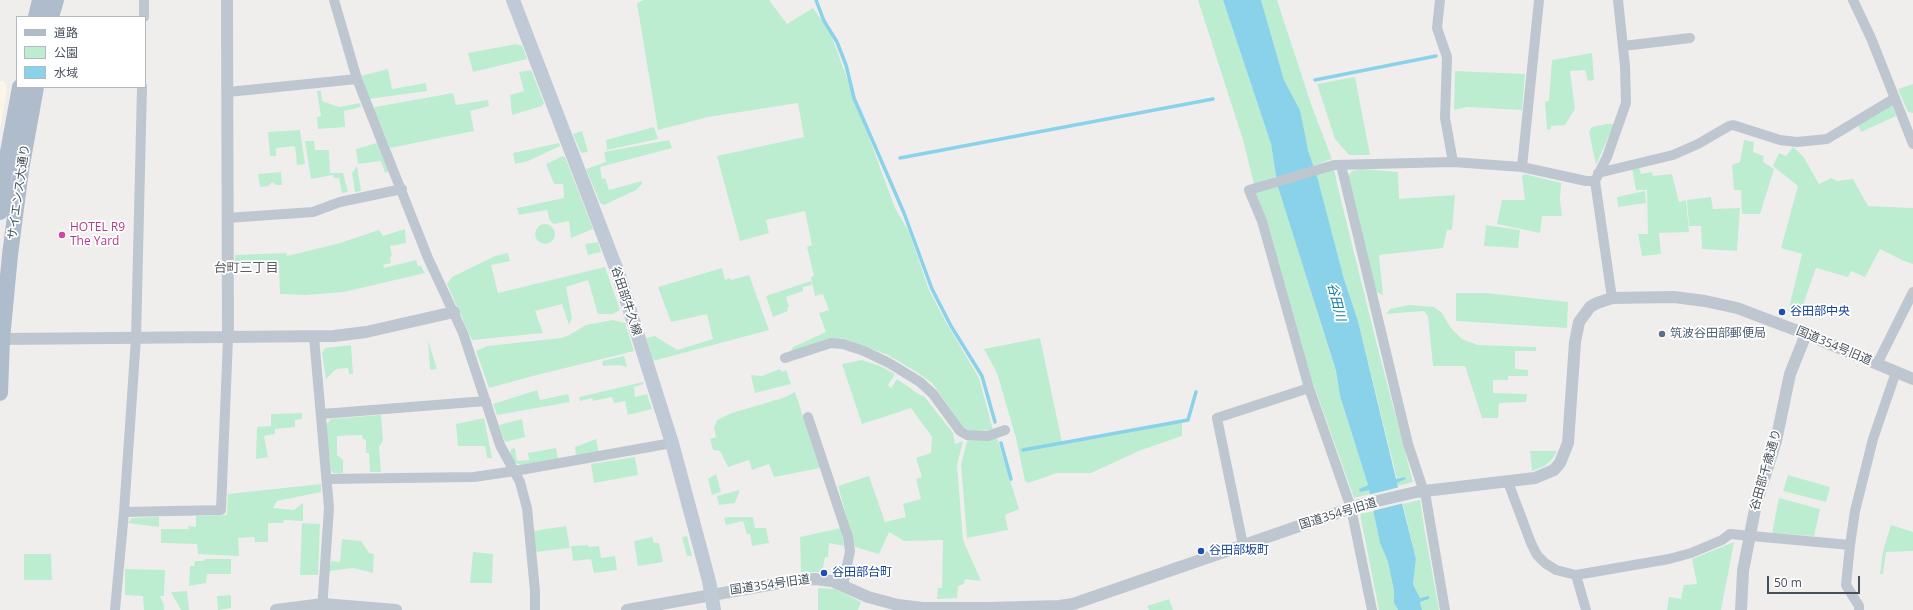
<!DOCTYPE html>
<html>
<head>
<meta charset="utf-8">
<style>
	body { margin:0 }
	#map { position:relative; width:1913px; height:610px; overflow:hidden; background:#f0eeed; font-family:"Open Sans","Noto Sans JP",sans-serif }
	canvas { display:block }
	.legend { position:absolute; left:16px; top:16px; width:130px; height:72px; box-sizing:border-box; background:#fff; border:1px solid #b5b9bd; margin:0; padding:5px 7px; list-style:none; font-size:12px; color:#46505b }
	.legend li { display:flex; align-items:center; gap:8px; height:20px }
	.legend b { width:20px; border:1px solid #b5b9bd }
	.scale { position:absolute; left:1767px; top:576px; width:93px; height:18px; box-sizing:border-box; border:2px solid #46505b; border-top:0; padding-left:5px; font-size:12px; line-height:14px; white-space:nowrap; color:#46505b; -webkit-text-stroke:3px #fff; paint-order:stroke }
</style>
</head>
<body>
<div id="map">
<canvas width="1913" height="610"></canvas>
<ul class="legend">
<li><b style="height:5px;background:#aebccc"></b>道路</li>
<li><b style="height:11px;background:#bcedd1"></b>公園</li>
<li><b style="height:11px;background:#8ad2ea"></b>水域</li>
</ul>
<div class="scale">50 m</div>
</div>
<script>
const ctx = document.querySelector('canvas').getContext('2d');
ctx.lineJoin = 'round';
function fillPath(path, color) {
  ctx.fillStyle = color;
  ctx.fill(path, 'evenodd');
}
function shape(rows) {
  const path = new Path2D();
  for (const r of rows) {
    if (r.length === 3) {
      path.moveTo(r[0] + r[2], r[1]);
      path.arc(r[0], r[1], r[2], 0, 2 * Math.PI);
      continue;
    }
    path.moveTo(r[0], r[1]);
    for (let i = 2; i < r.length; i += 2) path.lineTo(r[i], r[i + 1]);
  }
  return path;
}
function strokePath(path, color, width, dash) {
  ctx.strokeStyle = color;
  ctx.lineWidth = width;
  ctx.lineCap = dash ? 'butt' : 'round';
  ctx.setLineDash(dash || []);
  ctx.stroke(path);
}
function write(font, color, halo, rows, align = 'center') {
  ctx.font = font + ' "Open Sans","Noto Sans JP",sans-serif';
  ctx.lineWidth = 3.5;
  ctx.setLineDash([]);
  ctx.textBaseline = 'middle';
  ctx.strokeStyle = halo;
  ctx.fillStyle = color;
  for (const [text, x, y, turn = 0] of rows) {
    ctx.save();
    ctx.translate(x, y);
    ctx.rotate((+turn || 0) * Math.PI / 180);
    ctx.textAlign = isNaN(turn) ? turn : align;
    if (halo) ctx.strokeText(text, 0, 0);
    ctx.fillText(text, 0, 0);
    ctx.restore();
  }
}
const commercial = shape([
	[0,81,4,81,7,89,0,129]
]);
const green = shape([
	[644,0,769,0,787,24,813,8,830,32,895,208,909,232,929,290,947,324,979,378,993,430,971,431,963,427,932,383,915,371,888,355,842,338,790,353,793,347,826,332,819,313,829,310,823,294,815,296,811,277,814,276,807,247,812,245,805,211,766,220,769,233,740,241,717,156,804,137,798,103,708,117,658,130,637,3],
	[1198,0,1223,0,1271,144,1277,176,1254,184,1243,140],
	[1261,0,1277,0,1312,107,1332,159,1313,166,1304,136,1300,110,1284,80],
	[516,44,522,46,527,59,473,72,468,53],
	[1592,53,1594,80,1588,81,1585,70,1570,71,1575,109,1565,125,1551,126,1551,129,1547,130,1545,102,1549,101,1552,60],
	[388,69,392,89,426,83,427,91,369,99,361,76],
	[531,70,544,103,542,106,512,115,510,95,524,91,519,72],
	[1455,71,1525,74,1522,110,1467,107,1454,110],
	[1355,77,1370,155,1349,155,1335,139,1317,84],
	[1913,84,1913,113,1908,112,1898,89],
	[317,91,321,91,322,101,339,107,360,103,361,107,344,111,345,127,318,129,317,117,321,116],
	[453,93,456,105,488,100,489,106,470,111,474,131,390,148,374,109,375,107],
	[1892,105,1896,116,1861,132,1858,125],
	[1607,124,1614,124,1596,165,1589,132,1592,127],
	[654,127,658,139,607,150,606,140],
	[300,130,305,164,297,165,295,146,276,148,276,156,270,156,268,132],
	[582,131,588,152,581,153,573,134],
	[669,140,672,148,600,167,602,179,605,178,609,190,642,181,642,184,636,190,604,205,600,203,586,169,606,162,604,152],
	[1744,140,1754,142,1753,152,1764,156,1763,162,1774,169,1760,214,1742,214,1741,190,1734,190,1732,165,1740,162],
	[305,141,314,141,315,150,329,150,330,173,343,173,348,192,342,193,339,178,334,178,333,175,311,179],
	[377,143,389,171,385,173,381,161,358,164,356,149],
	[559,143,560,146,543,154,528,161,515,164,513,153],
	[1793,147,1803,156,1819,184,1831,178,1837,181,1853,179,1868,206,1913,208,1913,264,1904,261,1880,249,1865,277,1851,271,1848,277,1816,268,1799,316,1788,312,1802,254,1781,248,1798,186,1773,166,1779,153,1786,156],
	[563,156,565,157,593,229,571,238,569,221,554,224,550,221,547,210,519,215,517,208,564,198,563,184,554,184,546,164],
	[357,166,361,191,355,192,352,173],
	[1639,167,1641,174,1652,172,1653,176,1672,174,1679,202,1686,200,1689,232,1659,233,1661,254,1642,256,1638,234,1648,234,1647,190,1636,190,1632,168],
	[1334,169,1339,192,1379,353,1413,482,1398,486,1397,483,1406,479,1405,477,1397,479,1358,321,1344,279,1316,175],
	[1361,169,1398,172,1399,199,1455,195,1452,230,1447,230,1443,248,1379,255,1383,295,1376,292,1348,176,1352,171],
	[281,172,282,185,276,185,272,182,269,186,260,187,258,174],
	[1524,174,1561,183,1560,200,1562,216,1542,216,1540,233,1497,224,1502,200,1525,200,1522,177],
	[1278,186,1336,372,1340,396,1368,485,1359,489,1369,490,1370,494,1354,498,1312,380,1268,224,1255,192],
	[1645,191,1646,203,1618,207,1617,197],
	[1711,197,1713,209,1740,208,1737,251,1702,249,1701,226,1689,226,1687,200],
	[545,234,10],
	[1486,225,1520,230,1518,248,1484,246],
	[405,229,406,243,390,246,392,256,390,257,391,263,383,265,384,268,416,260,418,266,421,266,425,273,344,292,306,295,280,294,279,265,235,265,235,255,286,253,287,256,340,243,379,230,383,236],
	[598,242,601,252,588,255,585,244],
	[508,253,510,261,491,265,498,293,605,267,620,310,613,314,598,314,588,280,566,287,572,318,569,325,562,304,535,311,543,333,472,340,447,284,452,277,495,256],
	[722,268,725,280,730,278,731,280,749,275,769,330,653,361,646,338,655,336,677,350,713,339,707,314,671,322,658,287],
	[811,281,812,285,803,287,803,291,786,297,789,307,787,308,788,311,773,317,766,296],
	[1456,293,1486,293,1568,302,1567,328,1456,321],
	[1409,305,1434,307,1442,313,1450,327,1462,339,1478,345,1536,347,1536,351,1515,351,1515,369,1528,370,1528,376,1508,376,1508,380,1493,380,1493,393,1527,394,1526,402,1499,403,1498,418,1482,418,1465,366,1433,366,1428,316,1424,311,1386,314,1390,309],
	[613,320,625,323,634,351,533,376,489,388,476,351,487,346,562,338,571,334,586,325],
	[1040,338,1062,442,1182,422,1182,436,1141,450,1091,473,1057,473,1028,483,1025,481,1016,438,997,373,984,349],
	[428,340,437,369,430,370,430,368],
	[351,345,353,374,349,374,348,368,336,369,326,379,322,353,325,348],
	[624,356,627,367,620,365,603,366,602,361],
	[862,360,880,366,895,374,888,385,891,388,897,379,920,395,924,396,953,433,955,444,963,441,957,465,963,540,981,581,965,579,964,584,958,586,957,598,937,599,938,588,942,588,943,540,904,541,889,532,879,554,855,547,838,486,869,476,885,522,906,517,903,504,921,499,916,479,922,477,916,458,931,453,932,437,911,408,862,424,842,364],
	[780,369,782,372,786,370,791,384,755,393,751,375,762,376],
	[643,382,644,384,634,387,635,397,647,394,652,409,628,415,625,401,614,403,612,397,593,401,592,398,580,401,579,397],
	[537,390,540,400,568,394,570,402,497,415,493,404],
	[795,392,820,468,774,477,769,464,752,470,749,460,728,467,720,451,713,450,710,439,716,437,714,428,717,420,732,413,783,398],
	[302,413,302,419,295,420,295,427,275,429,275,434,264,436,268,457,256,459,257,427,271,426,271,414],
	[381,415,383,441,379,447,381,472,370,472,369,453,366,453,366,440,363,439,362,435,337,436,337,455,343,460,343,473,333,473,331,470,326,425,331,419],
	[484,418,492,458,487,458,485,446,458,446,456,424],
	[522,419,525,437,505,442,499,425],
	[968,438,997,438,1019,509,1005,515,1008,530,967,538,961,464],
	[596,439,599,453,576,457,575,447],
	[515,448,517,461,529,460,528,453,556,448,558,459,521,465,513,462,510,454,511,449],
	[1530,451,1557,451,1553,458,1545,466,1532,471],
	[635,457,638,475,594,483,591,464],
	[716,474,721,492,712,495,708,479],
	[1788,475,1830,487,1826,502,1783,491],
	[321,484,321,492,277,501,273,508,294,510,303,503,303,521,284,520,283,523,268,523,268,542,255,542,254,537,238,538,239,556,198,554,197,544,161,543,161,529,189,529,188,526,196,527,196,516,227,515,228,494],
	[740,490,735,503,719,505,717,496],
	[1779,498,1820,509,1814,536,1772,533],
	[1420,500,1424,527,1439,610,1422,610,1420,602,1429,599,1429,597,1420,598,1413,584,1416,559,1403,504],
	[1374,511,1380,543,1388,562,1394,591,1394,603,1398,610,1379,610,1360,514],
	[159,517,159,527,128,523,132,518],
	[730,517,753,517,755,528,766,528,769,543,752,546,750,534,747,534,743,521,726,525,724,518],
	[302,523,320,524,318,575,300,575],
	[1891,525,1913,532,1913,551,1886,552,1883,574,1880,574,1883,551],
	[566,526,570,548,535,552,533,532,539,530],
	[841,528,844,546,829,543,828,557,825,557,822,572,801,572,800,537],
	[687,536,692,556,687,556,682,537],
	[652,537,654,543,659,543,663,562,638,566,634,541],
	[342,539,361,541,369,553,374,554,373,573,353,568,329,571,331,561,340,562],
	[1734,542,1721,610,1667,610,1669,597,1681,599,1684,585,1697,584,1692,559],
	[588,545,589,547,599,546,601,558,615,556,617,570,594,573,591,559,573,561,571,546],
	[473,552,493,554,492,583,470,583],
	[24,554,51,554,52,580,24,580],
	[205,559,231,559,231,574,207,574,206,583,189,586,190,566,194,566,195,561,204,561],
	[125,569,165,570,164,596,160,596,164,605,164,610,144,610,143,596,125,595],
	[818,588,835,589,861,602,858,610,818,610],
	[187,591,189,610,181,610,171,592],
	[231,595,231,608,218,610,217,596],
	[1169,599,1173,610,1149,610,1147,606]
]);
const water = shape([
	[1223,0,1261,0,1284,80,1300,110,1308,150,1318,180,1344,279,1358,321,1396,479,1405,477,1406,479,1397,483,1416,559,1413,584,1420,598,1429,596,1429,599,1420,602,1422,610,1398,610,1394,603,1394,591,1388,562,1380,543,1369,490,1360,492,1359,489,1368,485,1340,396,1336,371,1278,187,1271,144]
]);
const pier = shape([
	[1400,487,1404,503,1372,511,1368,495]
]);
const stream = shape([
	[816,0,824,21,837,42,846,65,854,98,904,213,932,289,951,326,982,376,995,422],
	[1315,80,1436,56],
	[900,158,1213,99],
	[1001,443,1011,479],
	[1023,450,1188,420,1196,392]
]);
const minor = shape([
	[334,0,357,79,428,258,463,333,500,445,520,482,527,508,535,591,535,610],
	[1440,0,1437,28,1447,57,1445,118,1453,162],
	[1853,0,1871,38,1913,144],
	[144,17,144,0],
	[1623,46,1690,38],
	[228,92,357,79],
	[1341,165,1408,444,1426,498,1445,610],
	[1522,167,1539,0],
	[1598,173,1673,155,1698,144,1729,126,1733,125,1780,140,1797,142,1827,139,1895,98],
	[227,218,313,212,340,202,402,189],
	[1612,298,1595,181,1607,157,1626,103,1625,66,1618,0],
	[314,337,329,508,322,610],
	[785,358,831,343,843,344,864,351,889,363,920,382,933,394,960,431,967,435,988,436,1005,430],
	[1877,364,1913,292],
	[322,414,486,401],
	[808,417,848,537,850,551,843,585],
	[327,479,474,477,515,471,672,443],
	[1508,482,1531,543,1537,555,1545,563,1556,570,1576,575,1669,559,1691,553,1722,540,1730,534,1850,545],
	[124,512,221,510,228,338],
	[1243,545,1217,418,1309,388],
	[1576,575,1586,610],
	[115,610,124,512,136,338,142,87],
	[1372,610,1351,508,1309,388,1262,221,1249,190,1334,165,1453,162,1522,167,1586,181,1595,181],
	[1859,610,1859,606,1846,585,1850,545,1855,511,1873,439,1896,372]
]);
const tertiary = shape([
	[227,0,228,338],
	[2,339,334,336,366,332,454,312],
	[276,610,323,604,396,610],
	[627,610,797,580,815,579,832,581,868,597,898,605,923,608,988,608,1059,606,1073,604,1360,505,1416,492,1535,478,1554,470,1560,463,1568,443,1575,342,1579,322,1590,307,1597,303,1612,298,1674,297,1705,301,1737,308,1806,334,1913,379],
	[1741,610,1743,571,1756,504,1776,441,1790,374,1806,334]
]);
const secondary = shape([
	[513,0,618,273,672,443,709,581,714,610]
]);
const primary = shape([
	[36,17,40,0],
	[51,17,56,0],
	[0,212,4,174,20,87],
	[0,393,2,339,10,255,21,170,36,87]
]);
const markers = [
	[62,235,4,"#d1479c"],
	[1782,312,4,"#1a4fb4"],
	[1662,334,4,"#5c6f8a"],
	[1201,551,4,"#1a4fb4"],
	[824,573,4,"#1a4fb4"]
];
const streetNames = [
	["サイエンス大通り",19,192,-82],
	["谷田部牛久線",626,301,72],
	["国道354号旧道",1834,346,23],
	["谷田部千歳通り",1766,470,-74],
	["国道354号旧道",1338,514,-17],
	["国道354号旧道",770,585,-8]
];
const hotelNames = [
	["HOTEL R9",70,228],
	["The Yard",70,242]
];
const transitNames = [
	["谷田部中央",1790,312],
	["谷田部坂町",1209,551],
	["谷田部台町",832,573]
];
const serviceNames = [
	["筑波谷田部郵便局",1670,334]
];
const neighbourhoodNames = [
	["台町三丁目",246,268]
];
const waterNames = [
	["谷田川",1336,302,76]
];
fillPath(commercial, '#fbf6e7');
fillPath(green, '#bcedd1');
fillPath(water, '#8ad2ea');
fillPath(pier, '#f0eeed');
strokePath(stream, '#8ad2ea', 3.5);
strokePath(minor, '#bec7d0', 10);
strokePath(tertiary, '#bec7d0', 12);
strokePath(secondary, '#c0cad6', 14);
strokePath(primary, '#aebccc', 16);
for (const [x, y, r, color] of markers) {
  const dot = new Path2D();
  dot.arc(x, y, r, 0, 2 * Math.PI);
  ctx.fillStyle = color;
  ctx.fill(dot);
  strokePath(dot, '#fff', 1.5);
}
write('12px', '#46505b', '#fff', streetNames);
write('12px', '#b23c85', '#fff', hotelNames, 'left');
write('12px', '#164399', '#fff', transitNames, 'left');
write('12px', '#4e5e75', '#fff', serviceNames, 'left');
write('13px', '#5a5e62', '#fff', neighbourhoodNames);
write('italic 13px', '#0f80a4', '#fff', waterNames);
</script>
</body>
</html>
